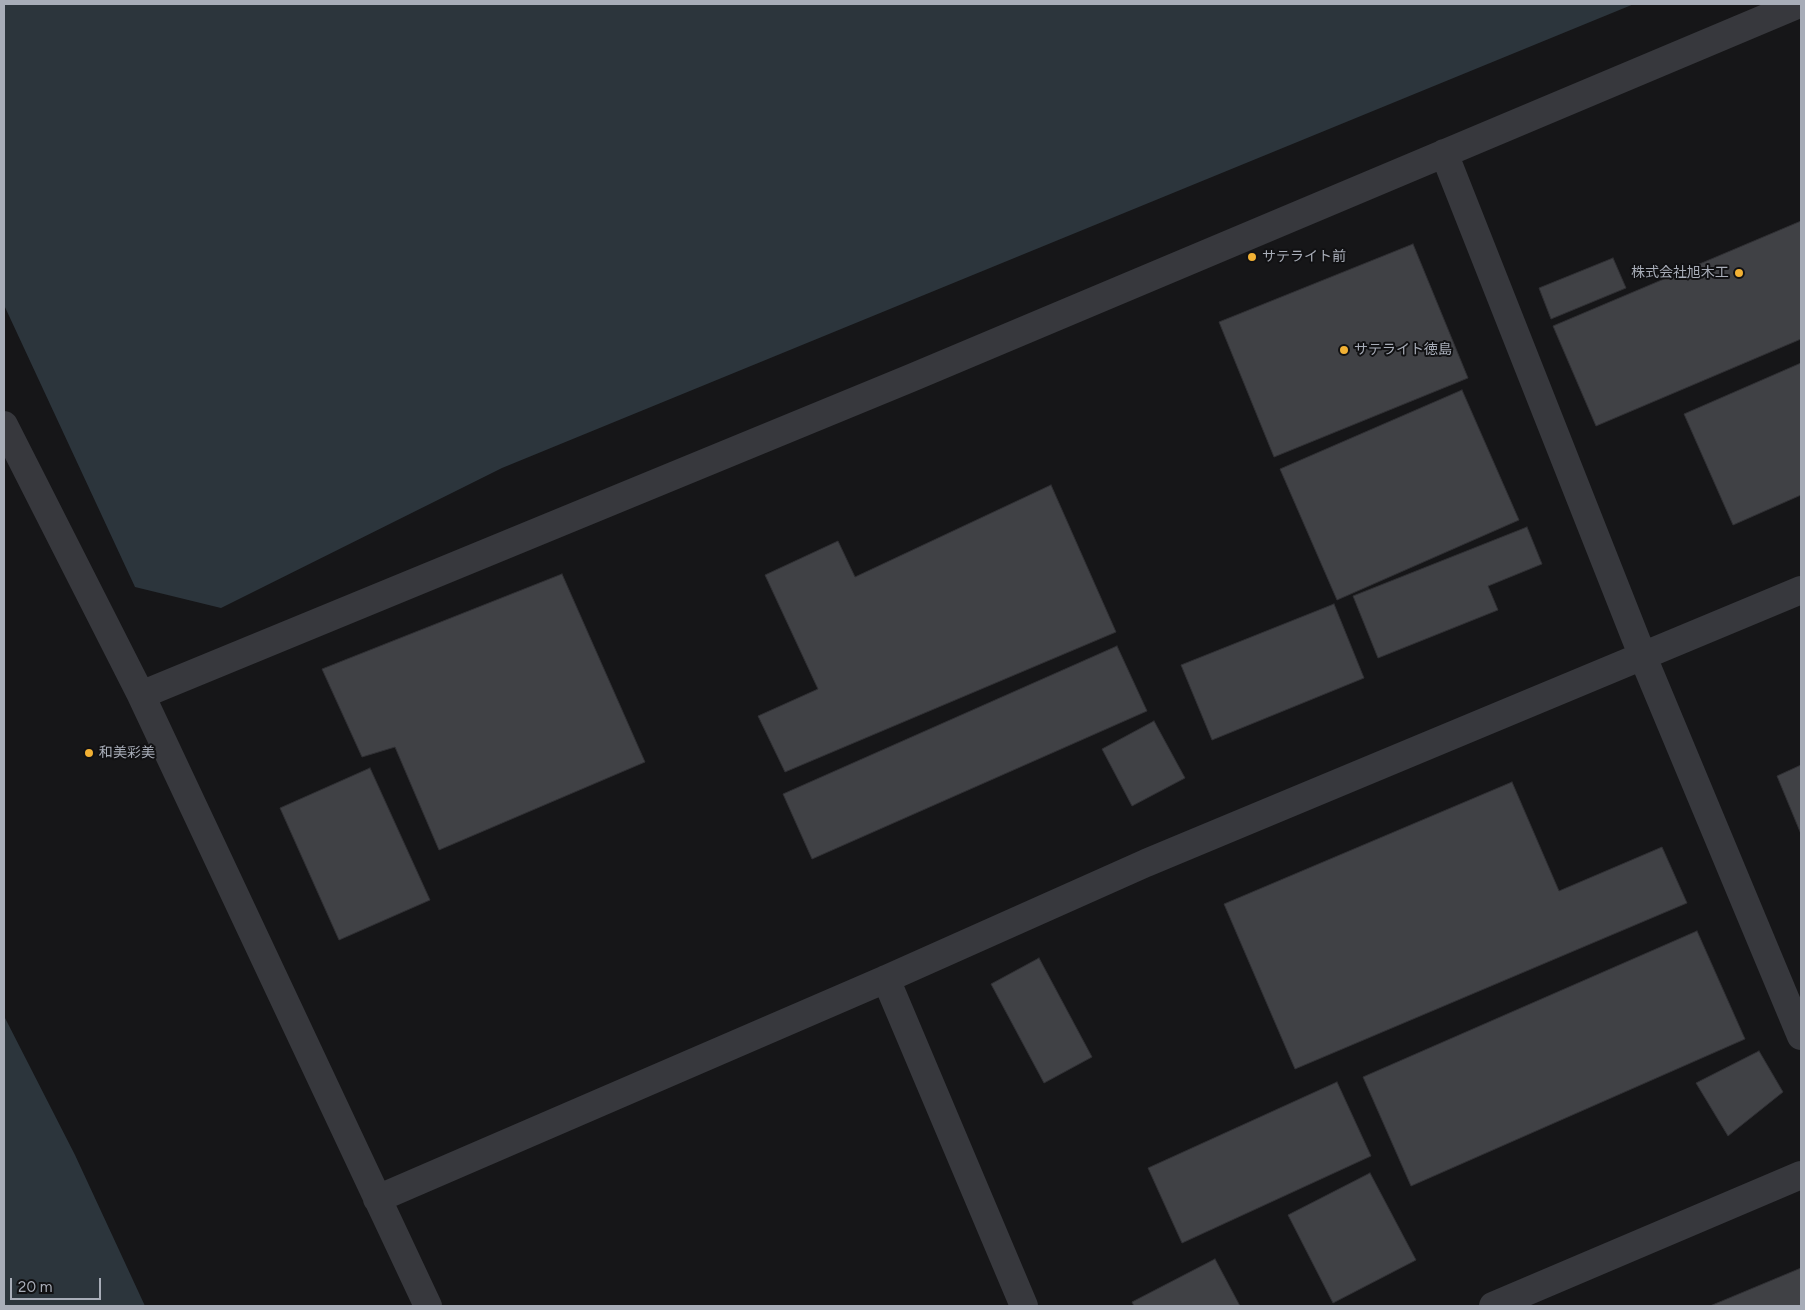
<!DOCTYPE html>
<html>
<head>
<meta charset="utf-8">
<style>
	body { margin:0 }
	#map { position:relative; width:1805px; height:1310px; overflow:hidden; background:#161618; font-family:Figtree,sans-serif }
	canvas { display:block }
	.frame { position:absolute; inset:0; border:5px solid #a8adb8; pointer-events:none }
	.scale { position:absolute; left:10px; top:1278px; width:91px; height:22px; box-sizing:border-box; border:2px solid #a8adb8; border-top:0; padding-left:6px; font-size:15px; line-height:18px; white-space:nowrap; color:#a8adb8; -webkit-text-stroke:4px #111113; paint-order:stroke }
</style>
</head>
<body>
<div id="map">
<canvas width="1805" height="1310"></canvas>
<div class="frame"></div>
<div class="scale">20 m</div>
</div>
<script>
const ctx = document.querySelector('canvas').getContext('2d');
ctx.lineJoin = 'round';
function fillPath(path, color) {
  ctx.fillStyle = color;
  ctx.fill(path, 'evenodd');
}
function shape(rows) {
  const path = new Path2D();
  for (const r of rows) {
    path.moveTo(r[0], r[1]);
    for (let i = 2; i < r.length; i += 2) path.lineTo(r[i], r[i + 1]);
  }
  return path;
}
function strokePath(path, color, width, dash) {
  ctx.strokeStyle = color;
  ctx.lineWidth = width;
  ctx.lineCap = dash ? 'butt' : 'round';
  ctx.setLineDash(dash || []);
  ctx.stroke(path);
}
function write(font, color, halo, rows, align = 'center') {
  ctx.font = font + ' Figtree,"Noto Sans JP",sans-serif';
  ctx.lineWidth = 4;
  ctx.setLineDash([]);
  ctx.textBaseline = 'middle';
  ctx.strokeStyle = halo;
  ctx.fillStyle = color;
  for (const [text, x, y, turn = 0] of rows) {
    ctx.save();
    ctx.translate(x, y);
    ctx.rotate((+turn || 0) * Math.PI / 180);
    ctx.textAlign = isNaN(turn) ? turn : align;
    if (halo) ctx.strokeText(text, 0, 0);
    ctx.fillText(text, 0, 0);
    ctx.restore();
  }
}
const water = shape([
	[4,4,1634,4,502,468,221,608,135,587,4,305],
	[4,1016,75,1155,145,1306,4,1306]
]);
const building = shape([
	[1801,221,1801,339,1596,426,1553,326,1801,221],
	[1413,244,1468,378,1274,457,1219,322,1413,244],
	[1613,258,1626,288,1551,319,1539,288,1613,258],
	[1801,363,1801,495,1733,525,1684,414,1801,363],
	[1462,390,1519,520,1337,600,1280,469,1462,390],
	[1051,485,1116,632,785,772,758,716,818,689,765,575,838,541,855,577,1051,485],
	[1527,527,1542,564,1488,586,1498,610,1378,658,1353,596,1527,527],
	[562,574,645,762,439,850,395,747,362,757,322,669,562,574],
	[1334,604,1364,678,1212,740,1181,665,1334,604],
	[1117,646,1147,711,812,859,783,794,1117,646],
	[1154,721,1185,778,1132,806,1102,749,1154,721],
	[1801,765,1801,834,1777,776,1801,765],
	[370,768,430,900,339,940,280,808,370,768],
	[1512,782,1559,891,1662,847,1687,903,1295,1069,1224,904,1512,782],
	[1697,931,1745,1039,1411,1186,1363,1077,1697,931],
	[1039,958,1092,1057,1044,1083,991,984,1039,958],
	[1759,1051,1783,1092,1728,1136,1696,1083,1759,1051],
	[1337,1082,1371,1156,1182,1243,1148,1168,1337,1082],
	[1370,1173,1416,1260,1333,1303,1288,1215,1370,1173],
	[1215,1259,1240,1306,1134,1306,1132,1302,1215,1259],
	[1801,1268,1801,1306,1710,1306,1801,1268]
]);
const minor = shape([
	[1444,153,1643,657,1801,1036],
	[4,425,141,695,428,1306],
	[141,695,911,378,1799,4],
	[886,979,1024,1306],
	[377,1199,886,979,1146,863,1801,590],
	[1493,1306,1801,1175]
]);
const markers = [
	[1252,257,5,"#f2b134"],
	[1739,273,5,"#f2b134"],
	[1344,350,5,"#f2b134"],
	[89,753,5,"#f2b134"]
];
const poiNames = [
	["サテライト前",1262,257],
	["株式会社旭木工",1729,273,"right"],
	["サテライト徳島",1354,350],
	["和美彩美",99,753]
];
fillPath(water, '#2c353c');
fillPath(building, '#404145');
strokePath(building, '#303034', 1);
strokePath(minor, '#37383d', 28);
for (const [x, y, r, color] of markers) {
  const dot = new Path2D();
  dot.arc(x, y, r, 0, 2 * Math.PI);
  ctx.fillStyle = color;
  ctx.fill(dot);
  strokePath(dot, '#111113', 2);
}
write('14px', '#a8adb8', '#111113', poiNames, 'left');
</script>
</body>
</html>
